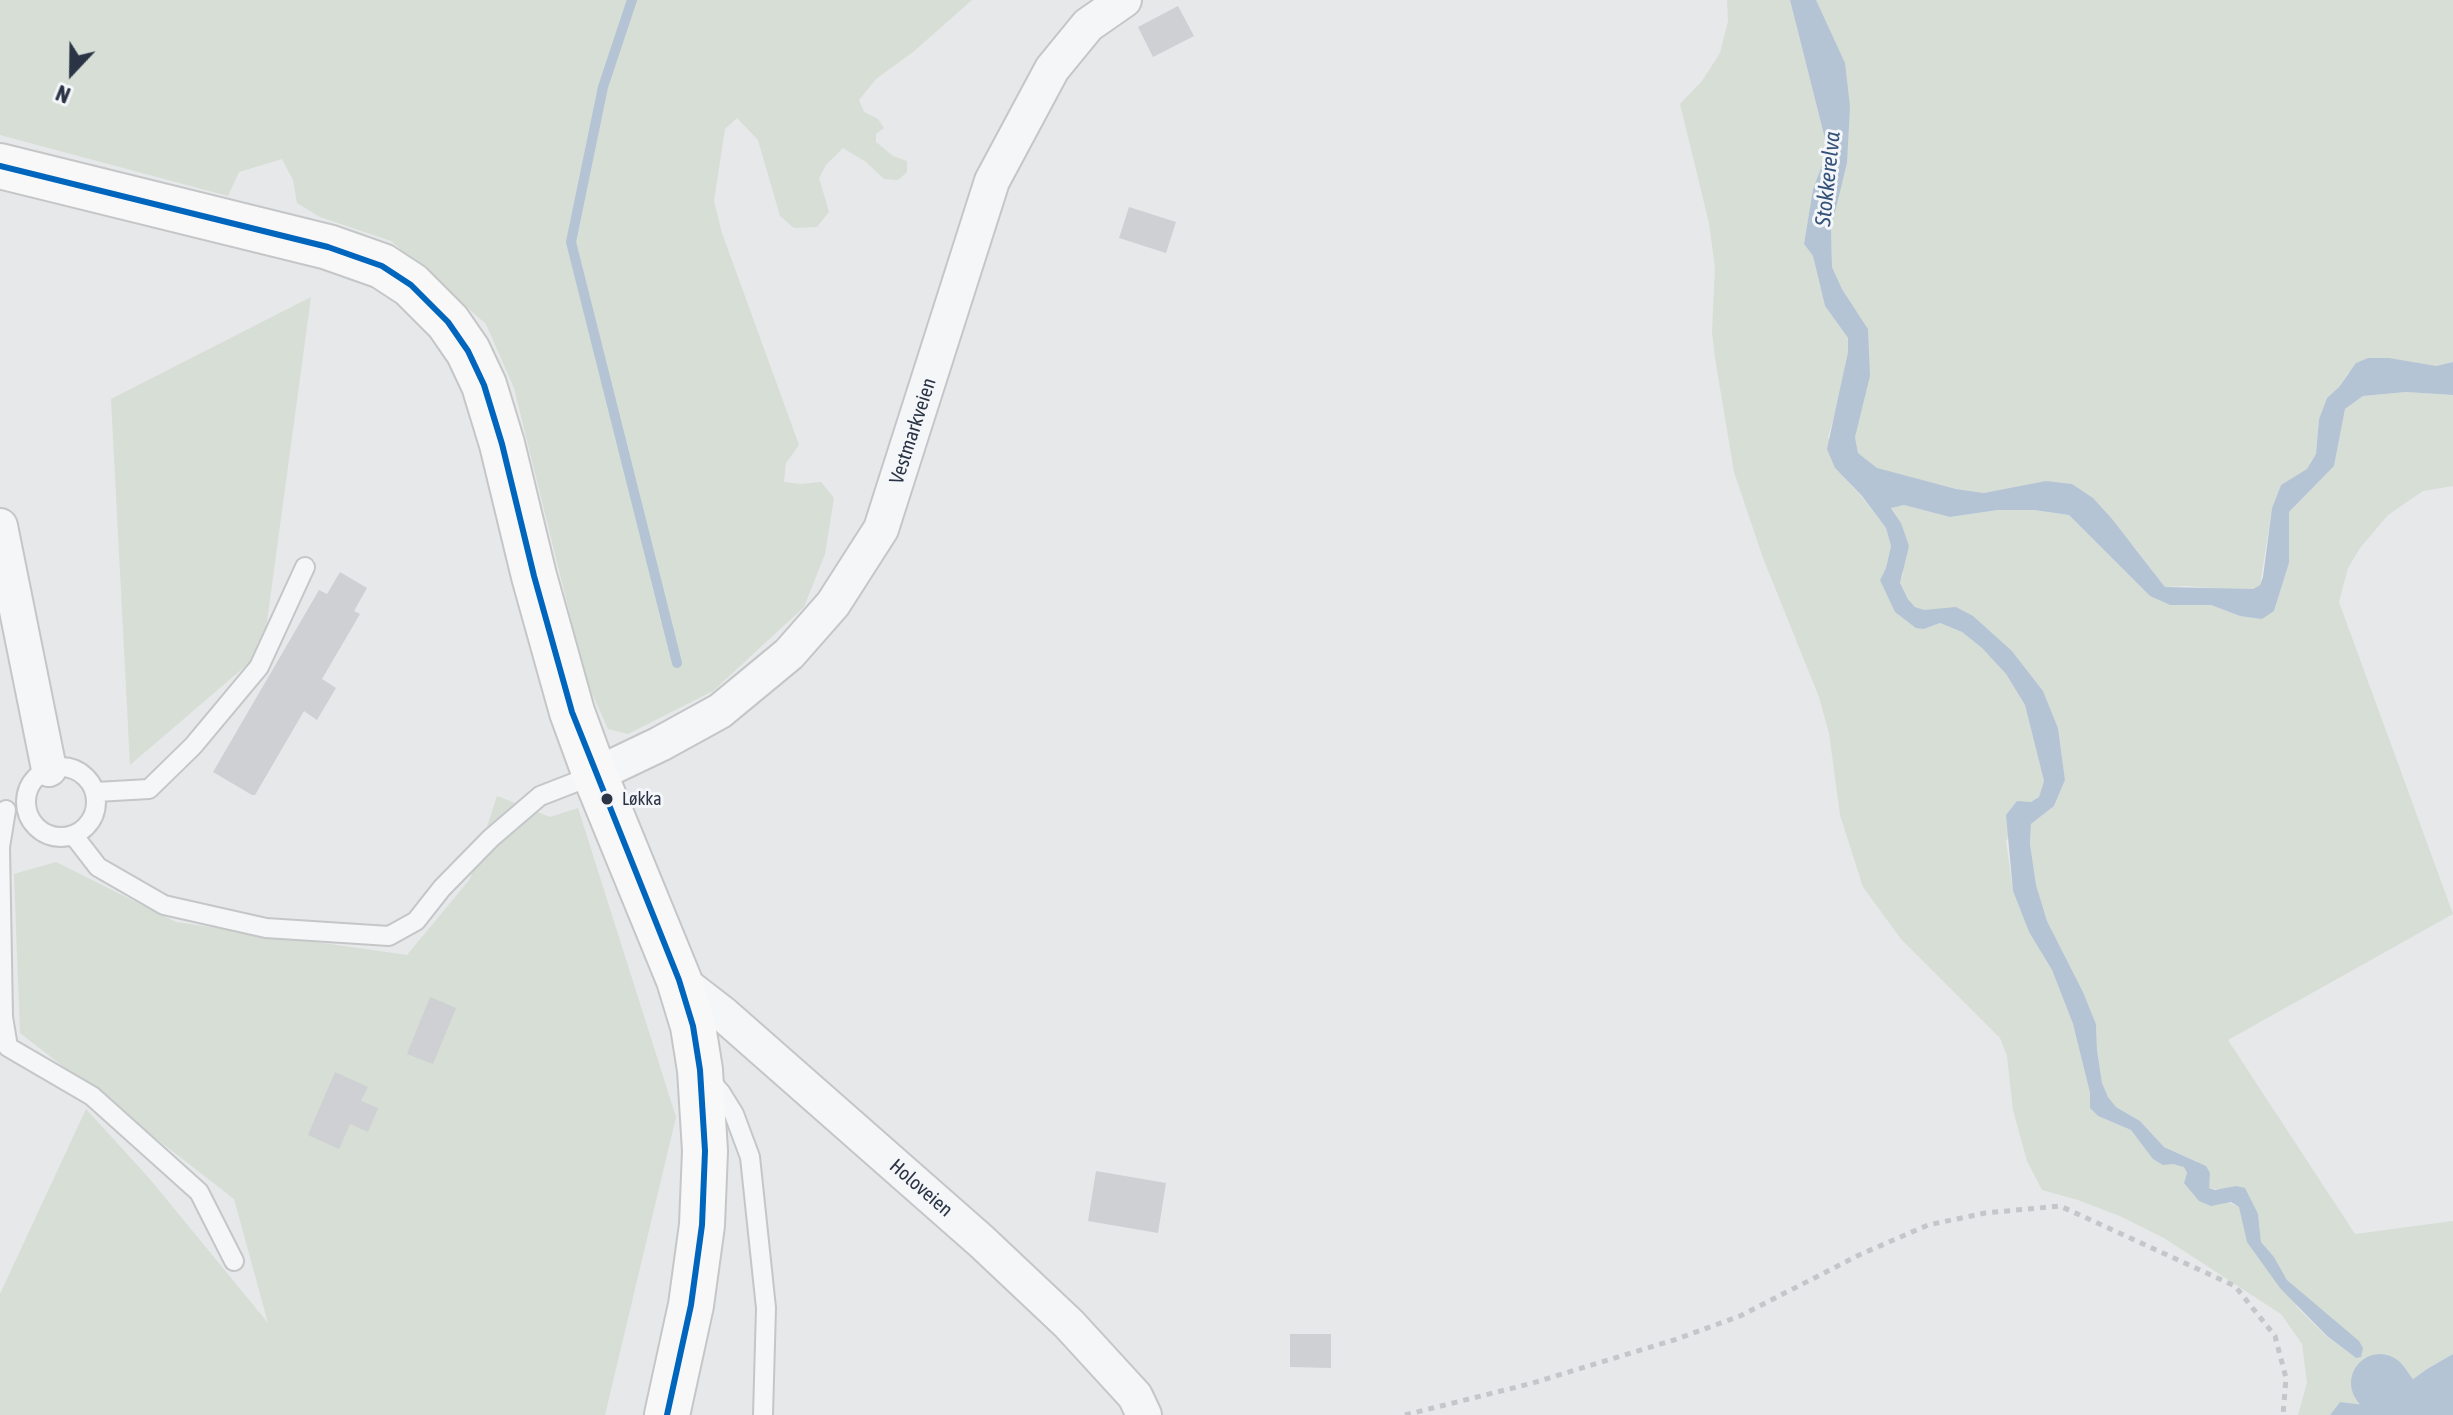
<!DOCTYPE html>
<html>
<head>
<meta charset="utf-8">
<style>
	body { margin:0 }
	#map { position:relative; width:2453px; height:1415px; overflow:hidden; background:#e6e8ea; font-family:"Asap Condensed",sans-serif }
	canvas { display:block }
	.north { position:absolute; left:32px; top:32px; width:80px; height:80px; -webkit-text-stroke:6px #f4f6f9; paint-order:stroke; rotate:202deg; font-size:22px; font-weight:700; line-height:32px; text-align:center; color:#2b3445 }
	.north::after { content:''; display:block; margin:auto; width:28px; height:36px; background:#2b3445; clip-path:polygon(50% 0,100% 100%,50% 72%,0 100%) }
</style>
</head>
<body>
<div id="map">
<canvas width="2453" height="1415"></canvas>
<div class="north">N</div>
</div>
<script>
const ctx = document.querySelector('canvas').getContext('2d');
ctx.lineJoin = 'round';
function fillPath(path, color) {
  ctx.fillStyle = color;
  ctx.fill(path, 'evenodd');
}
function shape(rows) {
  const path = new Path2D();
  for (const r of rows) {
    if (r.length === 3) {
      path.moveTo(r[0] + r[2], r[1]);
      path.arc(r[0], r[1], r[2], 0, 2 * Math.PI);
      continue;
    }
    path.moveTo(r[0], r[1]);
    for (let i = 2; i < r.length; i += 2) path.lineTo(r[i], r[i + 1]);
  }
  return path;
}
function strokePath(path, color, width, dash) {
  ctx.strokeStyle = color;
  ctx.lineWidth = width;
  ctx.lineCap = dash ? 'butt' : 'round';
  ctx.setLineDash(dash || []);
  ctx.stroke(path);
}
function write(font, color, halo, rows, align = 'center') {
  ctx.font = font + ' "Asap Condensed",sans-serif';
  ctx.lineWidth = 6;
  ctx.setLineDash([]);
  ctx.textBaseline = 'middle';
  ctx.strokeStyle = halo;
  ctx.fillStyle = color;
  for (const [text, x, y, turn = 0] of rows) {
    ctx.save();
    ctx.translate(x, y);
    ctx.rotate((+turn || 0) * Math.PI / 180);
    ctx.textAlign = isNaN(turn) ? turn : align;
    if (halo) ctx.strokeText(text, 0, 0);
    ctx.fillText(text, 0, 0);
    ctx.restore();
  }
}
const green = shape([
	[0,0,972,0,913,52,876,79,859,100,864,112,878,119,884,128,876,134,876,142,893,156,907,161,907,172,898,180,884,179,866,162,843,148,826,165,819,178,829,212,817,227,794,228,780,216,758,140,737,118,725,129,714,201,722,233,799,445,786,463,784,482,800,484,821,482,834,498,825,554,804,607,713,691,628,734,608,729,586,680,514,388,486,324,391,241,320,217,297,203,293,180,282,159,239,172,228,196,0,135],
	[1727,0,1790,0,1825,139,1824,160,1813,189,1804,244,1813,256,1825,306,1848,338,1848,352,1838,404,1828,437,1835,468,1861,496,1886,528,1891,545,1886,568,1880,580,1924,629,1940,623,1962,632,1982,648,2006,674,2025,705,2044,781,2039,797,2031,802,2006,841,2013,891,2029,932,2052,970,2073,1024,2090,1093,2090,1108,2098,1116,2131,1130,2142,1143,2173,1164,2184,1166,2187,1173,2184,1183,2239,1207,2297,1307,2326,1336,2356,1358,2327,1316,2287,1280,2274,1257,2261,1242,2258,1214,2236,1186,2223,1190,2209,1188,2198,1162,2164,1147,2140,1121,2116,1107,2108,1097,2102,1083,2097,1050,2096,1024,2083,992,2047,921,2036,886,2030,844,2031,824,2054,806,2065,780,2058,728,2043,691,2012,651,1915,607,1908,598,1900,583,1903,575,1901,523,1891,507,1904,505,1950,517,1998,510,2034,510,2069,515,2150,596,2170,605,2211,605,2240,616,2274,611,2289,563,2289,512,2334,466,2345,409,2363,396,2406,392,2453,395,2453,486,2423,491,2388,515,2360,548,2348,568,2339,602,2453,914,2228,1040,2355,1234,2453,1221,2453,1354,2427,1369,2383,1401,2365,1405,2340,1402,2330,1415,2298,1415,2307,1383,2302,1344,2281,1314,2164,1238,2120,1216,2078,1200,2042,1190,2027,1161,2013,1110,2007,1056,2000,1038,1901,939,1863,887,1840,815,1829,733,1819,697,1763,558,1734,472,1715,358,1712,332,1715,268,1709,223,1680,104,1702,81,1720,53,1728,21],
	[1816,0,2453,0,2453,362,2436,366,2415,364,2348,373,2339,387,2327,398,2319,419,2316,454,2307,470,2281,485,2272,508,2260,585,2253,589,2240,590,2186,586,2165,587,2132,544,2014,488,1984,493,1956,489,1877,469,1858,453,1855,437,1868,329,1842,289,1832,267,1831,228,1836,204],
	[311,297,263,651,130,765,111,399],
	[497,796,550,817,578,808,676,1117,605,1415,0,1415,0,1294,86,1109,149,1178,268,1323,234,1199,20,1033,14,874,56,862,176,922,407,955,470,879]
]);
const water = shape([
	[1790,0,1816,0,1845,63,1850,106,1847,163,1831,228,1832,267,1842,289,1868,329,1870,376,1855,437,1858,453,1877,468,1956,489,1984,493,2046,481,2072,484,2093,498,2112,519,2165,587,2253,589,2260,585,2263,577,2272,508,2281,485,2307,469,2316,454,2319,419,2327,398,2339,387,2356,363,2368,358,2389,358,2436,366,2453,362,2453,395,2406,392,2363,396,2345,409,2334,466,2289,512,2289,563,2274,611,2262,619,2240,616,2211,605,2170,605,2150,596,2069,515,2034,510,1998,510,1950,517,1904,505,1891,508,1901,523,1909,546,1900,583,1908,599,1915,607,1924,610,1956,607,1973,616,2012,651,2043,691,2058,728,2065,780,2054,806,2031,824,2030,844,2036,885,2047,921,2083,992,2096,1024,2097,1050,2102,1083,2108,1097,2116,1107,2140,1121,2164,1147,2206,1166,2210,1173,2209,1188,2215,1190,2236,1186,2245,1188,2258,1214,2261,1242,2274,1257,2287,1280,2359,1341,2363,1348,2361,1357,2356,1358,2327,1336,2280,1288,2247,1242,2239,1207,2231,1202,2211,1206,2199,1201,2184,1183,2187,1173,2184,1167,2173,1164,2163,1165,2153,1159,2131,1130,2098,1116,2090,1108,2090,1093,2073,1024,2052,970,2029,932,2013,891,2006,815,2017,801,2031,802,2039,797,2044,781,2025,705,2006,674,1982,648,1962,632,1940,623,1924,629,1916,628,1895,612,1880,580,1886,568,1891,546,1886,528,1862,496,1835,468,1827,449,1848,352,1848,338,1825,306,1813,256,1804,244,1813,189,1824,160,1825,139],
	[2453,1354,2453,1415,2330,1415,2340,1402,2365,1405,2383,1401,2427,1369]
]);
const stream = shape([
	[632,0,603,87,571,242,677,663]
]);
const river = shape([
	[2380,1383,2390,1397]
]);
const building = shape([
	[1178,6,1194,36,1153,57,1138,27],
	[1129,207,1176,222,1166,253,1119,238],
	[340,572,367,588,354,611,360,614,322,679,336,688,317,720,304,711,255,795,252,795,213,772,319,590,327,594],
	[430,997,456,1008,433,1064,407,1054],
	[335,1072,368,1087,361,1101,378,1108,368,1132,350,1124,339,1149,308,1135],
	[1096,1171,1166,1183,1158,1233,1088,1221],
	[1290,1334,1331,1334,1331,1368,1290,1367]
]);
const path = shape([
	[1405,1415,1533,1383,1674,1340,1740,1316,1859,1255,1928,1225,1985,1213,2060,1206,2235,1286,2275,1336,2286,1378,2283,1415]
]);
const lane = shape([
	[61,802,35],
	[96,792,149,789,193,746,259,667,305,567],
	[6,810,0,847,3,1017,8,1047,92,1096,199,1192,234,1261],
	[74,836,98,867,164,905,266,928,389,936,416,921,442,888,491,838,540,796,594,775],
	[708,1078,721,1093,734,1114,750,1157,766,1308,763,1415]
]);
const street = shape([
	[0,526,49,769],
	[595,775,660,744,720,711,789,654,833,604,881,529,992,181,1052,69,1088,25,1124,0],
	[679,980,723,1014,981,1241,1069,1324,1135,1396,1144,1415]
]);
const secondary = shape([
	[0,166,328,247,382,266,411,285,448,322,468,351,484,385,502,444,534,576,572,712,595,775,679,980,693,1026,700,1070,705,1151,702,1225,691,1305,667,1415]
]);
const bus1 = shape([
	[0,166,328,247,382,266,411,285,448,322,468,351,484,385,502,444,534,576,572,712,679,980,693,1026,700,1070,705,1151,702,1225,691,1305,667,1415]
]);
const markers = [
	[607,799,7,"#2b3445"]
];
const busNames = [
	["Løkka",622,799]
];
const streetNames = [
	["Vestmarkveien",913,431,-72],
	["Holoveien",921,1188,41]
];
const waterNames = [
	["Stokkerelva",1828,179,-84]
];
fillPath(green, '#d6ded6');
fillPath(water, '#b4c4d5');
strokePath(stream, '#b4c4d5', 10);
strokePath(river, '#b4c4d5', 58);
fillPath(building, '#ced0d3');
strokePath(lane, '#c4c6c8', 22);
strokePath(street, '#c4c6c8', 38);
strokePath(secondary, '#c4c6c8', 48);
strokePath(path, '#c5c6ca', 5, [6, 6]);
strokePath(lane, '#f5f6f7', 18);
strokePath(street, '#f5f6f7', 34);
strokePath(secondary, '#f8f8f8', 44);
strokePath(bus1, '#0065bd', 6);
for (const [x, y, r, color] of markers) {
  const dot = new Path2D();
  dot.arc(x, y, r, 0, 2 * Math.PI);
  ctx.fillStyle = color;
  ctx.fill(dot);
  strokePath(dot, '#f4f6f9', 3);
}
write('18px', '#2b3445', '#f4f6f9', busNames, 'left');
write('20px', '#2b3445', '#f4f6f9', streetNames);
write('italic 22px', '#34527a', '#f4f6f9', waterNames);
</script>
</body>
</html>
